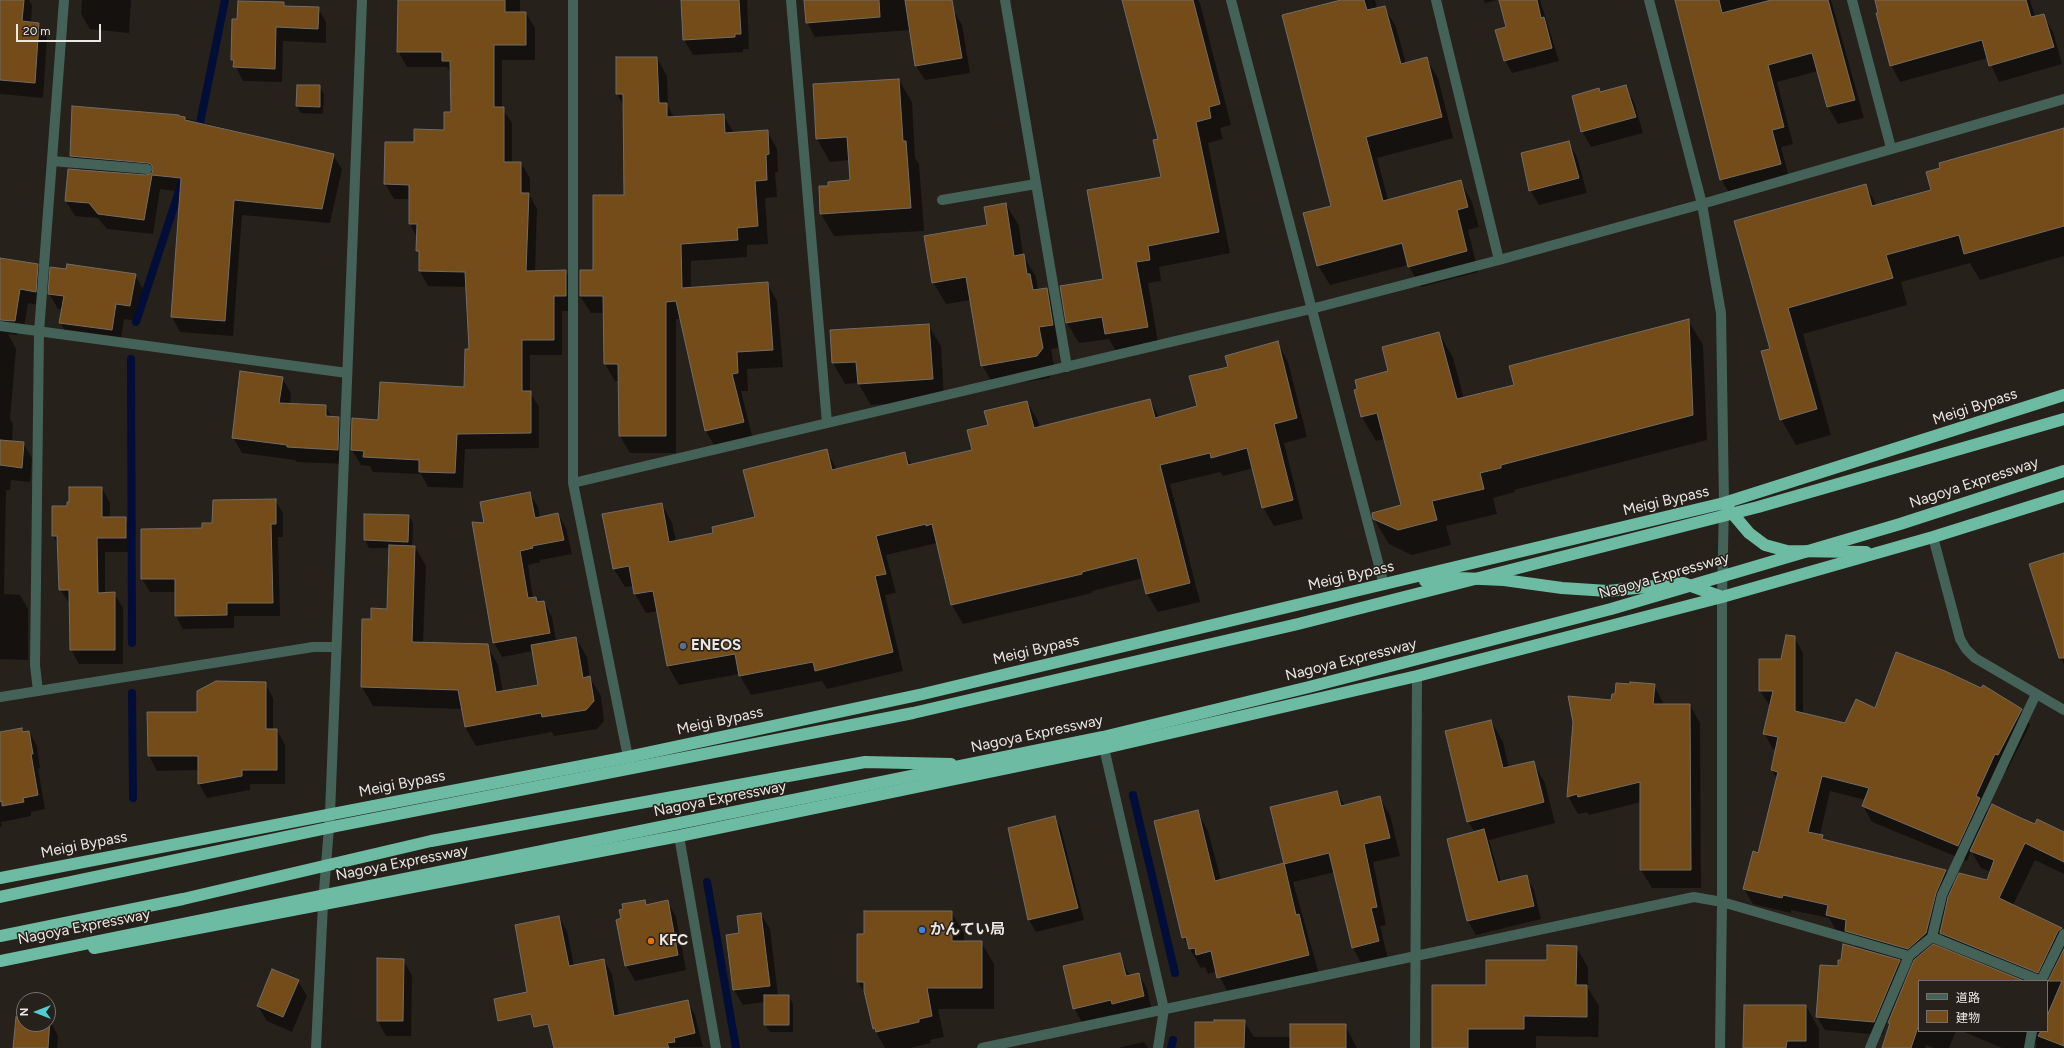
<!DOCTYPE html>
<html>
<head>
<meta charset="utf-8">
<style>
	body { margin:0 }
	#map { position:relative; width:2064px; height:1048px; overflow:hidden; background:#27211b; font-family:Figtree,"Noto Sans JP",sans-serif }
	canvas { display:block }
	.legend { position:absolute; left:1918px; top:980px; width:130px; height:52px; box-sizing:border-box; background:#27211b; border:1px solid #75706b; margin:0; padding:5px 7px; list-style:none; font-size:12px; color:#ebe7e3 }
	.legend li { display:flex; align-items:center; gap:8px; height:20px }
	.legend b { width:20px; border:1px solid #75706b }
	.north { position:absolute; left:16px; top:992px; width:40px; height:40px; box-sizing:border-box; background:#27211b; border:1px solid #75706b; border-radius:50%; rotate:270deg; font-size:11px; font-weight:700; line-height:16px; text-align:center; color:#ebe7e3 }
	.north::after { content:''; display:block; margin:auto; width:14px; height:18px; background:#51ccd3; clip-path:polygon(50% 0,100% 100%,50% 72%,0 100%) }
	.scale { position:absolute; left:16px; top:24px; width:85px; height:18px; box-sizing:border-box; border:2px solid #ebe7e3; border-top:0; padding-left:5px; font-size:12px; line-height:14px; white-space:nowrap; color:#ebe7e3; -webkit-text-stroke:3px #27211b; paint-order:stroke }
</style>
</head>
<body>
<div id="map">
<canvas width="2064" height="1048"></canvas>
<ul class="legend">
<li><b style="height:5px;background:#456259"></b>道路</li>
<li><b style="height:11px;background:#734c19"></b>建物</li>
</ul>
<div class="north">N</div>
<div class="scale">20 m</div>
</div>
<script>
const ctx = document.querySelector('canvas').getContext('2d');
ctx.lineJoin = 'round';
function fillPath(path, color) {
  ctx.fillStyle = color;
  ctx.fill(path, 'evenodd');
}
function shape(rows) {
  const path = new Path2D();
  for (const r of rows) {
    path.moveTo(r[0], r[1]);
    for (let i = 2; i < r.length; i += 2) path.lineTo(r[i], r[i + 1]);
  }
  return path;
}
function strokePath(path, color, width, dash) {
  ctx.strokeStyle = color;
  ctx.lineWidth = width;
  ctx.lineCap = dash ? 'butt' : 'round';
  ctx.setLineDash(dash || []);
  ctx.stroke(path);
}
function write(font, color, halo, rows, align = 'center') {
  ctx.font = font + ' Figtree,"Noto Sans JP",sans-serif';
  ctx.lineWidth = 3;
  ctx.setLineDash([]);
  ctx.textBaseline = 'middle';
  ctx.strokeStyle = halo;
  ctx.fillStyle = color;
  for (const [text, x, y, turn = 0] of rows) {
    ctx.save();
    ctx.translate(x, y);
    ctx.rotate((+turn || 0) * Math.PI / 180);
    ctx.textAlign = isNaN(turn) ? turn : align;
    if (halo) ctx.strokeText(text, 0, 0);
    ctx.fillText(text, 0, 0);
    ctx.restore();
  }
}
const shadow = shape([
	[0,0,29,0,32,5,31,23,38,24,47,38,43,98,0,94],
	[82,0,131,0,129,33,90,29,81,14],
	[399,0,520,0,520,13,526,13,535,28,535,60,502,60,502,108,512,123,512,163,521,163,530,178,530,196,537,209,535,272,566,272,575,287,575,311,562,311,562,355,530,355,530,392,539,407,539,448,465,449,463,488,428,487,421,474,373,472,370,466,361,465,352,450,379,421,465,388,470,350,467,287,428,286,420,271,417,237,410,224,410,199,394,199,385,184,415,144,445,131,452,113,451,74,447,67,407,67,398,51],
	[682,0,747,0,749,49,743,49,743,52,693,55,684,40],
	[805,0,952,0,954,11,962,25,970,73,925,80,916,66,911,30,815,37,807,22],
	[1123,0,1198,0,1200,3,1231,125,1220,128,1223,139,1208,143,1230,253,1159,267,1161,281,1148,283,1159,348,1118,355,1109,339,1079,343,1067,323,1104,280,1162,178,1159,140],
	[1339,0,1375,0,1377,9,1384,7,1396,27,1406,64,1426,58,1438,78,1453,138,1377,158,1388,200,1460,181,1472,202,1479,227,1468,230,1478,272,1421,287,1408,265,1330,285,1318,265,1332,207],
	[1407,241,1407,243,1322,265,1322,263],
	[1484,0,1497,0,1485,3],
	[1500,0,1540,0,1559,61,1512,73,1505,60,1507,28],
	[1687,0,1831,0,1864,118,1838,124,1828,107,1818,71,1777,82,1793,144,1781,147,1790,181,1731,196,1721,179],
	[1876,0,2030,0,2035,17,2043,15,2053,32,2062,64,1999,82,1988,58,1900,82,1891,65],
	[283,3,286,7,318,8,326,22,326,43,283,41,282,82,243,81,232,59,238,20],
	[657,58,667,76,668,106,674,118,723,115,734,133,767,131,777,149,778,172,775,172,777,197,765,198,768,244,747,245,747,257,691,261,691,288,767,283,777,301,783,367,747,369,748,391,741,391,753,440,716,448,706,431,681,319,676,319,676,453,630,453,620,436,620,381,615,381,605,364,605,313,591,313,580,296,594,271,625,196,624,106,617,94],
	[899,80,912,102,915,158,919,164,924,231,834,236,821,214,829,187,851,181,850,160,830,162,817,139,814,85],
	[298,86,319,86,324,94,323,114,301,113,297,106],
	[1625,86,1634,102,1643,133,1591,147,1582,131,1599,89,1601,93],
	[180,117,333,155,342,169,330,223,242,215,233,336,180,332,172,317,181,192,160,189,153,234,107,229,98,218,75,216,66,201,79,171,71,156],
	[2064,129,2064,256,1980,280,1970,263,1901,282,1907,305,1803,334,1831,435,1796,445,1781,419,1771,350,1736,222,1866,186,1877,206,1932,190],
	[1568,142,1577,157,1587,193,1539,205,1530,190],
	[1006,204,1019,226,1023,255,1036,277,1038,289,1047,289,1059,311,1065,347,1051,349,1055,371,1049,378,995,387,982,365,971,300,946,304,933,282,988,226],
	[0,259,37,265,45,280,43,306,28,303,24,328,18,327,17,335,8,334,16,349,10,419,13,424,12,442,23,443,32,458,30,482,11,480,10,490,6,490,4,594,20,595,28,609,28,660,0,659],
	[67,271,135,275,144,291,139,321,124,319,120,345,69,338,60,322,62,309,58,309,49,293],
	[1688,320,1703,345,1707,440,1514,490,1515,492,1493,498,1497,514,1446,526,1451,545,1412,555,1389,544,1374,519,1402,506,1385,439,1376,441,1362,417,1389,372,1439,333,1453,358,1464,399,1515,385],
	[928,325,941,346,944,400,871,405,858,383,845,384,833,363,831,331],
	[1278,343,1288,362,1307,437,1284,443,1303,519,1274,526,1263,507,1253,468,1223,476,1220,472,1170,484,1200,602,1158,612,1147,594,1143,578,1092,591,1092,593,963,624,952,605,937,543,886,555,896,593,885,595,903,671,827,689,822,681,751,695,739,674,679,685,668,666,658,611,646,613,635,594,633,586,625,587,614,569,662,504,672,523,676,541,714,534,756,518,826,450,837,470,905,453,912,466,973,450,989,426,1027,402,1038,421,1040,427,1150,401,1159,417,1198,406,1229,367],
	[282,378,291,393,290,404,326,406,332,418,338,418,347,433,346,464,297,462,295,460,242,453,233,437],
	[102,488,110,503,110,518,125,518,134,532,134,552,105,552,105,593,114,593,123,608,123,664,79,664,71,649,70,604,60,589,59,546,53,536,68,507],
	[529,493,538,507,540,518,558,514,566,528,572,554,540,560,540,562,528,565,533,598,535,598,538,603,544,602,552,617,556,641,576,638,587,657,590,678,601,696,604,721,597,729,554,736,552,732,476,746,465,727,462,709,373,706,362,687,372,620,388,610,390,548,369,548,365,540,365,515,409,516,413,523,412,547,415,547,426,566,423,643,487,645,498,665,503,692,539,686,533,651,502,657,494,643,485,524],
	[275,500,283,513,283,537,278,537,280,616,234,616,234,628,183,629,176,616,176,592,150,592,142,579,203,529],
	[2064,554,2064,664,2060,657],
	[1794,637,1803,653,1803,714,1846,724,1875,709,2021,710,2030,725,2007,770,2004,769,1985,810,1988,814,2064,833,2064,874,2035,860,2013,905,2056,926,2064,940,2064,1048,2036,1048,2037,1044,2035,1044,2034,1048,2002,1048,1962,1031,2047,1031,2047,981,2027,981,1951,950,1941,933,1947,904,1935,946,2021,981,1919,981,1919,1031,1956,1031,1949,1048,1934,1048,1926,1045,1925,1048,1883,1048,1890,1026,1889,1023,1914,963,1855,946,1848,933,1836,930,1829,918,1791,910,1791,913,1753,904,1744,889,1759,854,1777,779,1772,770,1776,750,1773,749,1764,733,1770,706,1760,691],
	[1830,791,1866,800,1863,806,1872,822,1967,861,1971,851,1981,868,1991,872,1988,881,1954,886,1946,871,1825,841,1822,836,1820,835],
	[265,683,273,698,273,730,277,730,285,745,285,784,250,784,250,790,207,798,199,784,199,770,157,771,149,756,148,713,198,713],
	[1654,685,1664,705,1690,705,1700,723,1701,888,1652,888,1641,870,1641,802,1589,815,1587,812,1578,814,1568,796,1612,701],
	[1491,721,1503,742,1509,768,1533,762,1545,783,1555,823,1489,840,1501,882,1526,876,1534,890,1541,919,1476,935,1468,921,1448,839,1475,833,1468,821],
	[21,729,23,733,29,732,37,746,40,768,38,769,45,809,31,812,31,816,1,822,2,826,0,827,0,733],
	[1337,792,1345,806,1379,797,1390,815,1400,856,1373,862,1386,925,1380,926,1388,959,1363,966,1353,948,1335,872,1293,882,1319,974,1230,997,1217,971,1208,974,1205,967,1201,968,1183,937,1197,811,1208,831,1221,880,1283,864,1286,868,1271,808],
	[1054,817,1061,829,1084,920,1036,932,1029,920,1009,828],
	[644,901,647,906,667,901,676,917,686,970,635,981,626,965],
	[951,912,964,933,964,942,981,942,994,964,994,1009,938,1009,944,1037,930,1040,931,1043,910,1048,885,1048,874,1028,867,997,858,982,865,935],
	[761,914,770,929,778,996,789,996,793,1004,793,1032,770,1032,765,1025,765,1002,743,1005,734,990,740,934],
	[559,917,567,931,574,966,604,960,612,974,619,1016,687,1001,695,1015,703,1047,557,1048],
	[1576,947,1588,967,1588,988,1599,1006,1598,1037,1536,1036,1536,1048,1433,1048,1487,986,1548,961],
	[1119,955,1130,976,1139,974,1147,989,1152,1011,1083,1024,1074,1008],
	[403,960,412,975,411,1036,386,1036,378,1021],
	[1899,961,1907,974,1882,1035,1825,1030,1817,1017,1839,968],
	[298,981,307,996,292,1032,267,1021,258,1006],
	[1806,1006,1819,1029,1819,1048,1749,1048],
	[24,1018,24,1024,48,1024,48,1020,50,1021,58,1036,57,1048,14,1048],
	[1244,1021,1254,1037,1291,1037,1345,1025,1357,1048,1196,1048],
	[1144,1042,1148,1048,1118,1048]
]);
const stream = shape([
	[198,133,225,0],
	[136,322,183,179],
	[131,359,132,643],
	[132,693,133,798],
	[1133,795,1175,973],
	[707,882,736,1048],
	[1171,1048,1173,1040]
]);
const building = shape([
	[0,0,24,0,22,21,39,23,35,83,0,80,0,0],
	[398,0,505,0,505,12,526,12,526,45,494,45,494,107,504,107,504,162,521,162,521,193,529,193,526,271,566,270,566,296,554,296,554,340,522,340,522,391,531,391,531,433,457,434,455,473,419,472,419,460,363,457,364,451,351,450,352,418,378,420,380,382,464,387,465,349,469,349,465,272,419,271,419,251,416,251,417,224,409,224,409,185,384,184,385,142,414,142,414,129,444,130,444,112,451,112,450,61,442,61,442,52,397,52,398,0],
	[681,0,739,0,741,34,735,34,735,37,683,40,681,0],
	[804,0,879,0,880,17,806,23,804,0],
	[905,0,952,0,962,58,915,66,905,0],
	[1122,0,1193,0,1220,104,1209,107,1211,118,1196,122,1219,232,1148,246,1150,260,1136,262,1148,327,1105,334,1102,317,1066,323,1060,286,1103,279,1087,190,1161,177,1153,140,1158,139,1122,0],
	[1341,0,1364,0,1367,10,1385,6,1401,64,1427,57,1442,117,1366,137,1383,201,1461,180,1468,207,1457,210,1467,251,1408,267,1402,243,1317,266,1303,213,1331,206,1282,15,1341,0],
	[1499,0,1537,0,1541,18,1544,17,1552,48,1504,61,1495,30,1506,27,1499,0],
	[1675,0,1719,0,1722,13,1771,0,1828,0,1855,100,1827,107,1812,53,1768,65,1784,127,1772,130,1781,164,1720,180,1675,0],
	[1875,0,2026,0,2031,17,2044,14,2054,47,1989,66,1982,40,1890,66,1876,13,1878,13,1875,0],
	[238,1,284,2,284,6,319,7,318,29,276,27,275,69,233,67,234,60,231,60,232,19,237,19,238,1],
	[616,57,657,57,659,103,667,103,667,117,724,114,725,133,768,130,769,154,766,155,767,180,755,181,758,226,737,228,738,240,681,244,682,288,768,282,773,350,737,352,738,373,732,374,744,422,705,431,676,301,666,302,666,436,619,436,618,364,604,364,603,296,580,296,580,270,593,270,593,195,624,195,623,94,616,94,616,57],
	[899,79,903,141,906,141,911,208,820,214,819,186,828,186,828,182,850,180,847,137,816,139,813,84,899,79],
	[297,85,320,85,320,107,296,106,297,85],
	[1626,85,1636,117,1581,132,1572,96,1599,88,1600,92,1626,85],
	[72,106,179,115,179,116,185,117,185,120,334,154,322,209,234,200,225,321,171,317,181,178,152,175,144,220,98,214,89,203,65,201,68,169,146,175,152,173,153,169,151,164,148,163,70,156,72,106],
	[2064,128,2064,226,1964,254,1959,235,1886,255,1893,278,1788,308,1817,409,1780,420,1761,351,1770,349,1734,221,1866,184,1872,206,1931,190,1926,172,1940,168,1939,163,2064,128],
	[1569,141,1579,178,1529,191,1521,153,1569,141],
	[1006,203,1014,256,1024,254,1027,274,1030,274,1033,290,1047,288,1053,325,1039,327,1043,348,1037,356,981,366,966,277,932,283,924,236,987,225,984,207,1006,203],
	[0,258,38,264,36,292,20,289,15,321,0,320,0,258],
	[67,264,136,274,130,306,116,304,112,330,59,323,64,296,48,294,50,267,66,269,67,264],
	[1689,319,1693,415,1501,465,1501,468,1480,473,1484,489,1432,501,1437,520,1398,530,1373,519,1372,513,1401,505,1377,413,1361,417,1354,390,1357,389,1355,380,1388,371,1382,347,1439,332,1457,399,1514,385,1509,366,1689,319],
	[929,324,933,379,858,384,856,362,832,363,830,330,929,324],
	[1278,341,1297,418,1274,424,1293,500,1262,508,1247,448,1211,458,1210,453,1160,465,1190,583,1146,594,1137,558,1082,572,1082,574,951,605,932,524,926,526,926,524,876,536,886,574,875,576,893,652,815,671,813,662,739,676,735,654,667,666,653,591,634,594,629,566,613,569,602,514,662,503,669,542,713,533,712,527,755,517,743,470,827,449,832,470,905,452,908,465,972,450,967,430,988,425,984,411,1027,401,1034,428,1150,399,1155,418,1197,406,1189,376,1228,367,1225,356,1278,341],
	[240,371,283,377,279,403,326,405,326,416,339,417,338,450,287,447,287,445,232,438,240,371],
	[0,440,24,442,22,468,0,465,0,440],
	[69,487,102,487,102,517,126,517,126,538,97,538,98,593,115,592,115,650,70,650,69,590,59,590,57,536,52,536,52,506,67,506,67,502,69,502,69,487],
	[530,492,535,518,558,513,564,540,532,546,533,548,520,551,528,598,536,597,537,602,544,601,550,633,493,643,472,522,484,523,480,502,530,492],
	[276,499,276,524,271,524,273,603,227,603,227,615,175,616,175,579,141,579,141,529,202,528,202,523,212,523,213,500,276,499],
	[364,514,409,515,408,542,364,540,364,514],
	[389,545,415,546,412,642,488,644,496,692,538,685,531,645,576,637,583,678,590,676,594,701,586,710,542,717,541,713,465,727,458,690,361,687,362,619,371,619,371,608,387,609,389,545],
	[2064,553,2064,658,2059,658,2029,564,2064,553],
	[1786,635,1795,636,1795,711,1845,723,1856,699,1875,708,1896,652,1945,671,1981,688,1983,685,2022,709,1998,755,1995,754,1976,796,1980,798,1958,846,1862,806,1869,788,1822,776,1808,832,1823,835,1822,839,1946,870,1936,893,1926,933,1908,949,1845,931,1846,920,1826,915,1828,905,1783,895,1782,898,1743,889,1753,851,1758,853,1778,772,1771,770,1778,737,1763,734,1773,691,1759,691,1759,659,1781,659,1786,635],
	[216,681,266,682,266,729,277,729,277,770,242,770,242,776,198,784,198,756,148,756,147,712,197,712,197,691,216,681],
	[1630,682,1655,684,1653,704,1690,704,1691,870,1640,870,1640,782,1578,797,1577,794,1567,797,1573,722,1568,696,1611,700,1612,694,1615,694,1616,683,1630,684,1630,682],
	[1491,720,1503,768,1534,761,1544,802,1467,822,1445,731,1491,720],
	[22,728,22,732,29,731,33,754,31,754,38,795,23,798,24,802,2,806,2,801,0,802,0,732,22,728],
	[1337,791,1341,806,1380,796,1390,838,1364,844,1377,907,1371,908,1379,941,1352,948,1329,853,1284,864,1270,807,1337,791],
	[1992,804,2021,818,2035,824,2037,819,2064,832,2064,862,2025,843,1999,898,2062,928,2058,931,2038,973,1940,933,1948,897,1959,873,1987,880,1994,860,1970,851,1992,804],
	[1198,810,1215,881,1284,863,1296,915,1299,914,1309,955,1217,978,1211,951,1196,955,1195,948,1189,949,1186,937,1182,938,1154,821,1198,810],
	[1055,816,1078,908,1028,920,1008,828,1055,816],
	[1484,829,1498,882,1527,875,1534,906,1467,921,1447,839,1484,829],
	[645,900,646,905,668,900,678,955,625,966,616,920,621,918,619,910,623,909,622,904,645,900],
	[864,911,952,911,952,941,982,941,982,988,927,988,932,1016,919,1019,919,1022,876,1032,875,1028,873,1029,864,991,864,982,857,982,857,934,864,934,864,911],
	[761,913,770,986,733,990,726,935,739,933,737,916,761,913],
	[559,916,569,966,604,959,614,1016,688,1000,695,1033,674,1038,675,1042,667,1043,669,1048,554,1048,548,1024,534,1027,531,1014,498,1021,494,999,527,992,515,925,559,916],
	[1843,944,1900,960,1874,1022,1816,1017,1820,965,1838,966,1838,960,1841,960,1843,944],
	[1933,944,2024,981,1919,981,1919,1024,1911,1048,1882,1048,1890,1023,1888,1023,1914,960,1933,944],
	[1547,945,1577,946,1576,985,1587,985,1587,1017,1524,1016,1524,1029,1468,1029,1468,1048,1432,1048,1432,985,1486,985,1486,960,1547,960,1547,945],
	[2064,949,2064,1046,2038,1036,2041,1031,2047,1031,2047,1016,2062,981,2048,981,2064,949],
	[1120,953,1126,976,1139,973,1144,996,1112,1004,1111,1000,1073,1009,1063,966,1120,953],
	[377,958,404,959,403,1021,377,1021,377,958],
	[272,969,299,980,283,1017,257,1006,272,969],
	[764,995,789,995,789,1025,764,1025,764,995],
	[1744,1005,1806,1005,1806,1041,1787,1041,1786,1048,1743,1048,1744,1005],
	[16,1017,24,1017,24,1024,48,1024,48,1019,50,1020,48,1048,13,1048,16,1017],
	[1214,1020,1245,1020,1244,1048,1195,1048,1195,1022,1214,1022,1214,1020],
	[1290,1024,1346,1024,1346,1048,1290,1048,1290,1024]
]);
const minor = shape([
	[573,0,573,483,628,757],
	[791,0,827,423],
	[1005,0,1067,367],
	[1231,0,1384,585],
	[1436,0,1499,260],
	[1649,0,1702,204,1721,313,1724,503,1722,597,1722,902,1720,1048],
	[1852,0,1891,148],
	[52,161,147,169],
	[942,200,1036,184],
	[0,326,347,373],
	[573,483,1311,309,1499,260,1702,204,2064,99],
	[1933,537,1960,639,1966,649,1975,658,2064,710],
	[38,691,35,665,39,332,64,0],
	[0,697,313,647,336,647],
	[1104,748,1164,1009,1158,1048],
	[679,836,716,1048],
	[1932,937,1942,895,2036,694],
	[2041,981,2064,934],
	[316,1048,323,904,330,814,362,0],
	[982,1048,1694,897,1722,902,1909,956,1932,937,2041,981],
	[1415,1048,1417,676],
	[1870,1048,1909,956],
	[2029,1048,2032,1031]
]);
const highway = shape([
	[1727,507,1749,533,1765,545,1787,551,1866,552],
	[1425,581,1459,578,1504,580,1562,588,1608,591,1683,583,1722,597],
	[0,878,628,757,923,694,1724,503,2064,395],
	[94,948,679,836,1104,748,1417,676,1722,597,1933,537,2064,496]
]);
const highwayBridge = shape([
	[0,897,337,826,913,713,1298,624,1758,507,2064,419],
	[0,936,183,899,431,841,865,762,951,764],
	[0,961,1103,737,1309,687,1611,609,1900,524,2064,471]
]);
const markers = [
	[683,646,4,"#5c6f8a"],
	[922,930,4,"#3f7fe0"],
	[651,941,4,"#e8710a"]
];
const streetNames = [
	["Meigi Bypass",1975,407,-18],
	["Nagoya Expressway",1974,483,-18],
	["Meigi Bypass",1666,501,-13],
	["Meigi Bypass",1351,576,-13],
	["Nagoya Expressway",1664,576,-16],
	["Meigi Bypass",1036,650,-13],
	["Nagoya Expressway",1351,660,-14],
	["Meigi Bypass",720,721,-12],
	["Nagoya Expressway",1037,734,-12],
	["Meigi Bypass",402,784,-11],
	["Nagoya Expressway",720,799,-11],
	["Meigi Bypass",84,845,-11],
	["Nagoya Expressway",402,863,-11],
	["Nagoya Expressway",84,927,-11]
];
const poiNames = [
	["ENEOS",691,646],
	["かんてい局",930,930],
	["KFC",659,941]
];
fillPath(shadow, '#0007');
strokePath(stream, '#020e38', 8);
fillPath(building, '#734c19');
strokePath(building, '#746c65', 1);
strokePath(minor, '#456259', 10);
strokePath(highway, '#6ebba3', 12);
strokePath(highwayBridge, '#6ebba3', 12);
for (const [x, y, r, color] of markers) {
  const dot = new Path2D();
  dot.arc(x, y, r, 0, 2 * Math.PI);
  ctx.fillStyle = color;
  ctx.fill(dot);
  strokePath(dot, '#27211b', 1.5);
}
write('15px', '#ebe7e3', '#27211b', streetNames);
write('bold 15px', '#ebe7e3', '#27211b', poiNames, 'left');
</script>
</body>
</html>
